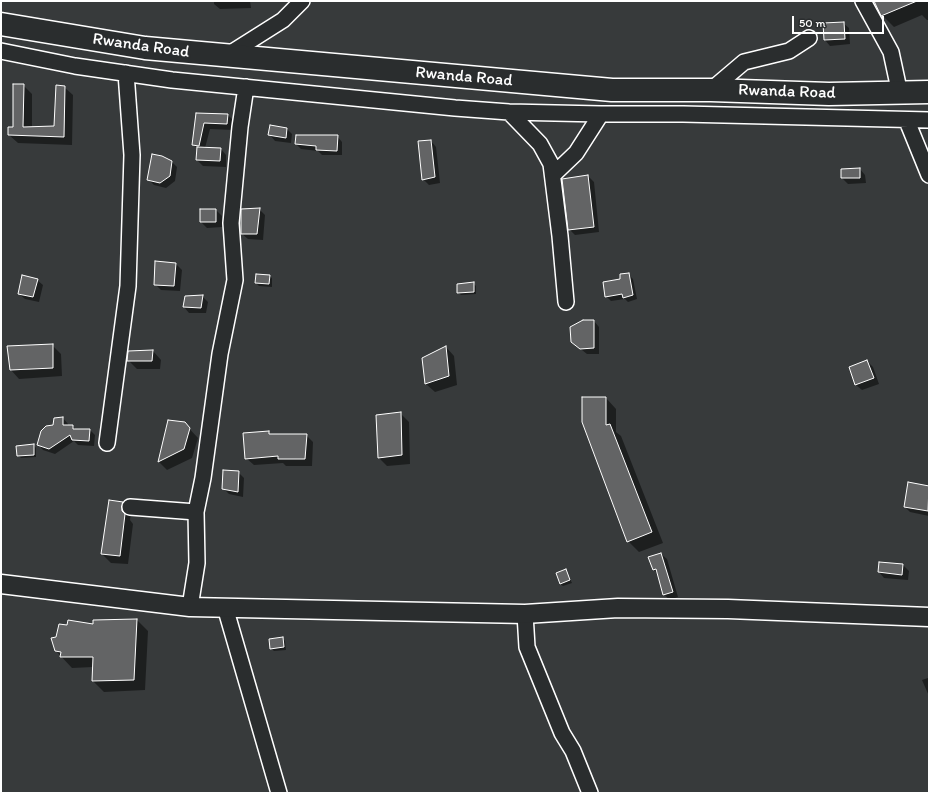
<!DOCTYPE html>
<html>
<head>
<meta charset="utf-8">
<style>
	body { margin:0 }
	#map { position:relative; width:930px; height:794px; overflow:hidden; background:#373a3b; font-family:Itim,sans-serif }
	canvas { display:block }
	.frame { position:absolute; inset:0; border:2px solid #fff; pointer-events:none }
	.scale { position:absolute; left:792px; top:16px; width:92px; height:18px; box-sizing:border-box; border:2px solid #fff; border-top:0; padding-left:5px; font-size:12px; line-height:14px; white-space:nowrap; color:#fff; -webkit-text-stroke:3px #2a2d2e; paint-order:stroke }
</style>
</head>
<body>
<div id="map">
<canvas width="930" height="794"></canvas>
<div class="frame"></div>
<div class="scale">50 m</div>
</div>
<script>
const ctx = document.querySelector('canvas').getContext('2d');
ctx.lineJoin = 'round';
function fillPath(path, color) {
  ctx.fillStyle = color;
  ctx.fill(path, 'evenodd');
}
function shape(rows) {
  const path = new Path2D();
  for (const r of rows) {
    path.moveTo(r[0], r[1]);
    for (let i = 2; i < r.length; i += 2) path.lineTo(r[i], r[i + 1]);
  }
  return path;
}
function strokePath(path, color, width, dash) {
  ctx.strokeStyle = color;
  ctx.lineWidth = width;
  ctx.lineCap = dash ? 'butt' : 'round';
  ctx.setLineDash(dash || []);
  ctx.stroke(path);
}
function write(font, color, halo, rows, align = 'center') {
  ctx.font = font + ' Itim,sans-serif';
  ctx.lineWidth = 4;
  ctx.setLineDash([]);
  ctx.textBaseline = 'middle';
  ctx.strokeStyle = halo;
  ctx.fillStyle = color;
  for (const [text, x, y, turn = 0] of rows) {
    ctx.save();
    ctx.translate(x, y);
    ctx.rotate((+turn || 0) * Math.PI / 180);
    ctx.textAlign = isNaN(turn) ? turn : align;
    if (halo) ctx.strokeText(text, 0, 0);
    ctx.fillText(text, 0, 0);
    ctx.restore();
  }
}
const shadow = shape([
	[214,1,250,1,251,8,220,9,214,4],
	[875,1,929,1,929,20,927,20,922,15,894,27,882,15],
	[843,23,849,28,850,44,830,46,825,40,824,24],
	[23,85,32,94,32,128,55,127,64,87,73,95,72,145,18,143,9,135,14,128],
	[197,114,228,115,234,121,233,130,210,129,205,148,221,149,226,155,226,167,203,166,197,160,198,150,193,144],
	[287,129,292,134,291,143,275,141,270,135],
	[297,136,337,136,342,142,342,155,322,155,318,151,301,149,296,144],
	[431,141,436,147,440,183,429,185,423,179],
	[171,161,177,167,175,181,166,188,154,185,148,179],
	[860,169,865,175,866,183,848,184,842,178],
	[588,176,594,182,599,232,575,235,569,229,563,179],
	[259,209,265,215,263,240,248,239,242,234],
	[216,210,222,216,222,227,207,228,201,222],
	[156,262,176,264,182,270,180,291,161,290,155,284],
	[628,274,633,279,637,299,628,302,625,299,611,301,606,296],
	[257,275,269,276,272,278,272,287,259,286,256,283],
	[37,280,43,285,39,302,25,299,19,294],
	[473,283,476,286,476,294,461,295,458,292],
	[202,296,208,302,206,313,189,313,184,307],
	[594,321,599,327,599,354,587,354,572,342],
	[52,345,61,354,62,376,19,379,11,370],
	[446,347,454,356,457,385,435,392,426,384],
	[153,351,161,360,160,369,137,369,128,360],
	[867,361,873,367,879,384,862,390,856,385],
	[606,398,616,409,616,432,621,436,663,543,639,552,628,541,583,422],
	[400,413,409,422,410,464,387,466,379,458],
	[63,418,68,424,68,426,73,426,76,430,90,430,95,435,94,446,78,445,74,441,55,454,43,450,38,444],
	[169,421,184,423,198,438,192,458,167,470,159,462],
	[268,432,271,435,306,435,313,442,312,466,286,466,283,463,254,465,246,458],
	[34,445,36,448,36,457,21,458,18,455],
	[238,472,244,478,243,497,229,494,223,488],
	[909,484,929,487,929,516,910,512,905,507],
	[122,503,131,512,130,520,133,524,128,564,111,563,102,554],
	[661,554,667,559,678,597,669,600,664,594,658,574,654,570],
	[880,563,903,565,909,571,908,580,884,578,879,572],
	[566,571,572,583,563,586,560,584],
	[137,620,148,631,145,690,104,692,93,681,93,667,72,668,56,651,57,638,68,626,94,625],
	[283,638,285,641,286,650,274,651,271,648],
	[929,661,929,696,922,680,928,678]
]);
const building = shape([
	[874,1,917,1,881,16,874,1],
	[844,22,845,39,824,40,823,23,844,22],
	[13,84,24,84,23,127,54,126,56,85,65,86,64,137,8,135,8,127,13,127,13,84],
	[196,113,228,114,227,124,204,123,199,146,192,145,196,113],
	[270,125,287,128,286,138,268,135,270,125],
	[296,135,338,135,337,151,316,150,316,146,295,144,296,135],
	[431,140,435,177,422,180,418,141,431,140],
	[197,147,221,148,220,161,196,160,197,147],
	[152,154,162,156,172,161,170,176,160,183,147,180,152,154],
	[860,168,860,178,841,178,841,169,860,168],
	[588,175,594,227,568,230,562,179,588,175],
	[260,208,257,234,241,234,241,209,260,208],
	[200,209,216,209,216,222,200,222,200,209],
	[155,261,176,263,174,286,154,285,155,261],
	[629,273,633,295,623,298,622,294,605,297,603,282,620,279,620,274,629,273],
	[256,274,270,275,269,284,255,283,256,274],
	[22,275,38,279,33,297,18,294,22,275],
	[474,282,474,292,457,293,457,284,474,282],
	[203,295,201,308,183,307,185,296,203,295],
	[583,320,594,320,594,348,580,349,571,342,570,327,583,320],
	[53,344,53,368,10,370,7,346,53,344],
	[446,346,449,376,425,384,422,358,446,346],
	[153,350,152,361,127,361,128,351,153,350],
	[867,360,874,378,855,385,849,367,867,360],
	[582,397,606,397,606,425,610,424,652,532,627,542,582,422,582,397],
	[401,412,402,455,378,458,376,415,401,412],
	[63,417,63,425,73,425,73,429,90,429,89,441,72,440,70,435,49,449,37,445,41,431,46,426,53,425,54,418,63,417],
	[168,420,185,422,190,428,184,449,158,462,168,420],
	[269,431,269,434,307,434,305,459,278,459,278,456,245,459,243,433,269,431],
	[34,444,34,455,17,456,16,446,34,444],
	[223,470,239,471,238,492,222,489,223,470],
	[908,482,929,486,928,511,904,507,908,482],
	[109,500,123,502,122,511,125,514,120,556,101,554,109,500],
	[661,553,673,592,663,595,656,569,653,570,648,557,661,553],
	[879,562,903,564,902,575,878,572,879,562],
	[566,569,570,580,560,584,556,573,566,569],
	[137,619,134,680,92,681,93,657,60,657,61,652,55,651,51,638,56,637,59,624,67,625,68,620,93,624,93,620,137,619],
	[283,637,284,647,270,649,269,639,283,637]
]);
const minor = shape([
	[863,1,891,52,900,94],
	[1,51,75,66,172,80,455,108,509,112,601,114,683,114,929,120],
	[226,56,283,20,302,1],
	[711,90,744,62,789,51,809,38],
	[509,112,540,144,551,164,560,236,566,302],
	[907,121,929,175],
	[554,174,576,153,601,114],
	[107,443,128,286,132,155,126,73],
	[130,507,196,512],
	[190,607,197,563,196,512,203,478,220,354,235,280,231,223,240,127,246,87],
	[225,607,279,793],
	[525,614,527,647,562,733,573,751,590,793]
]);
const tertiary = shape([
	[1,584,190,607,525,614,618,608,728,609,929,617]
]);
const trunk = shape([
	[1,24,145,48,612,90,711,90,829,94,929,92]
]);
const streetNames = [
	["Rwanda Road",141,46,8],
	["Rwanda Road",464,77,5],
	["Rwanda Road",787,92,2]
];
fillPath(shadow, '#0007');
fillPath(building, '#636465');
strokePath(building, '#fff', 1);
strokePath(minor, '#fff', 18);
strokePath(tertiary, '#fff', 21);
strokePath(trunk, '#fff', 25);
strokePath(minor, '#2a2d2e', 15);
strokePath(tertiary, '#2a2d2e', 18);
strokePath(trunk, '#2a2d2e', 22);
write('17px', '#fff', '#2a2d2e', streetNames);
</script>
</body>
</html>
